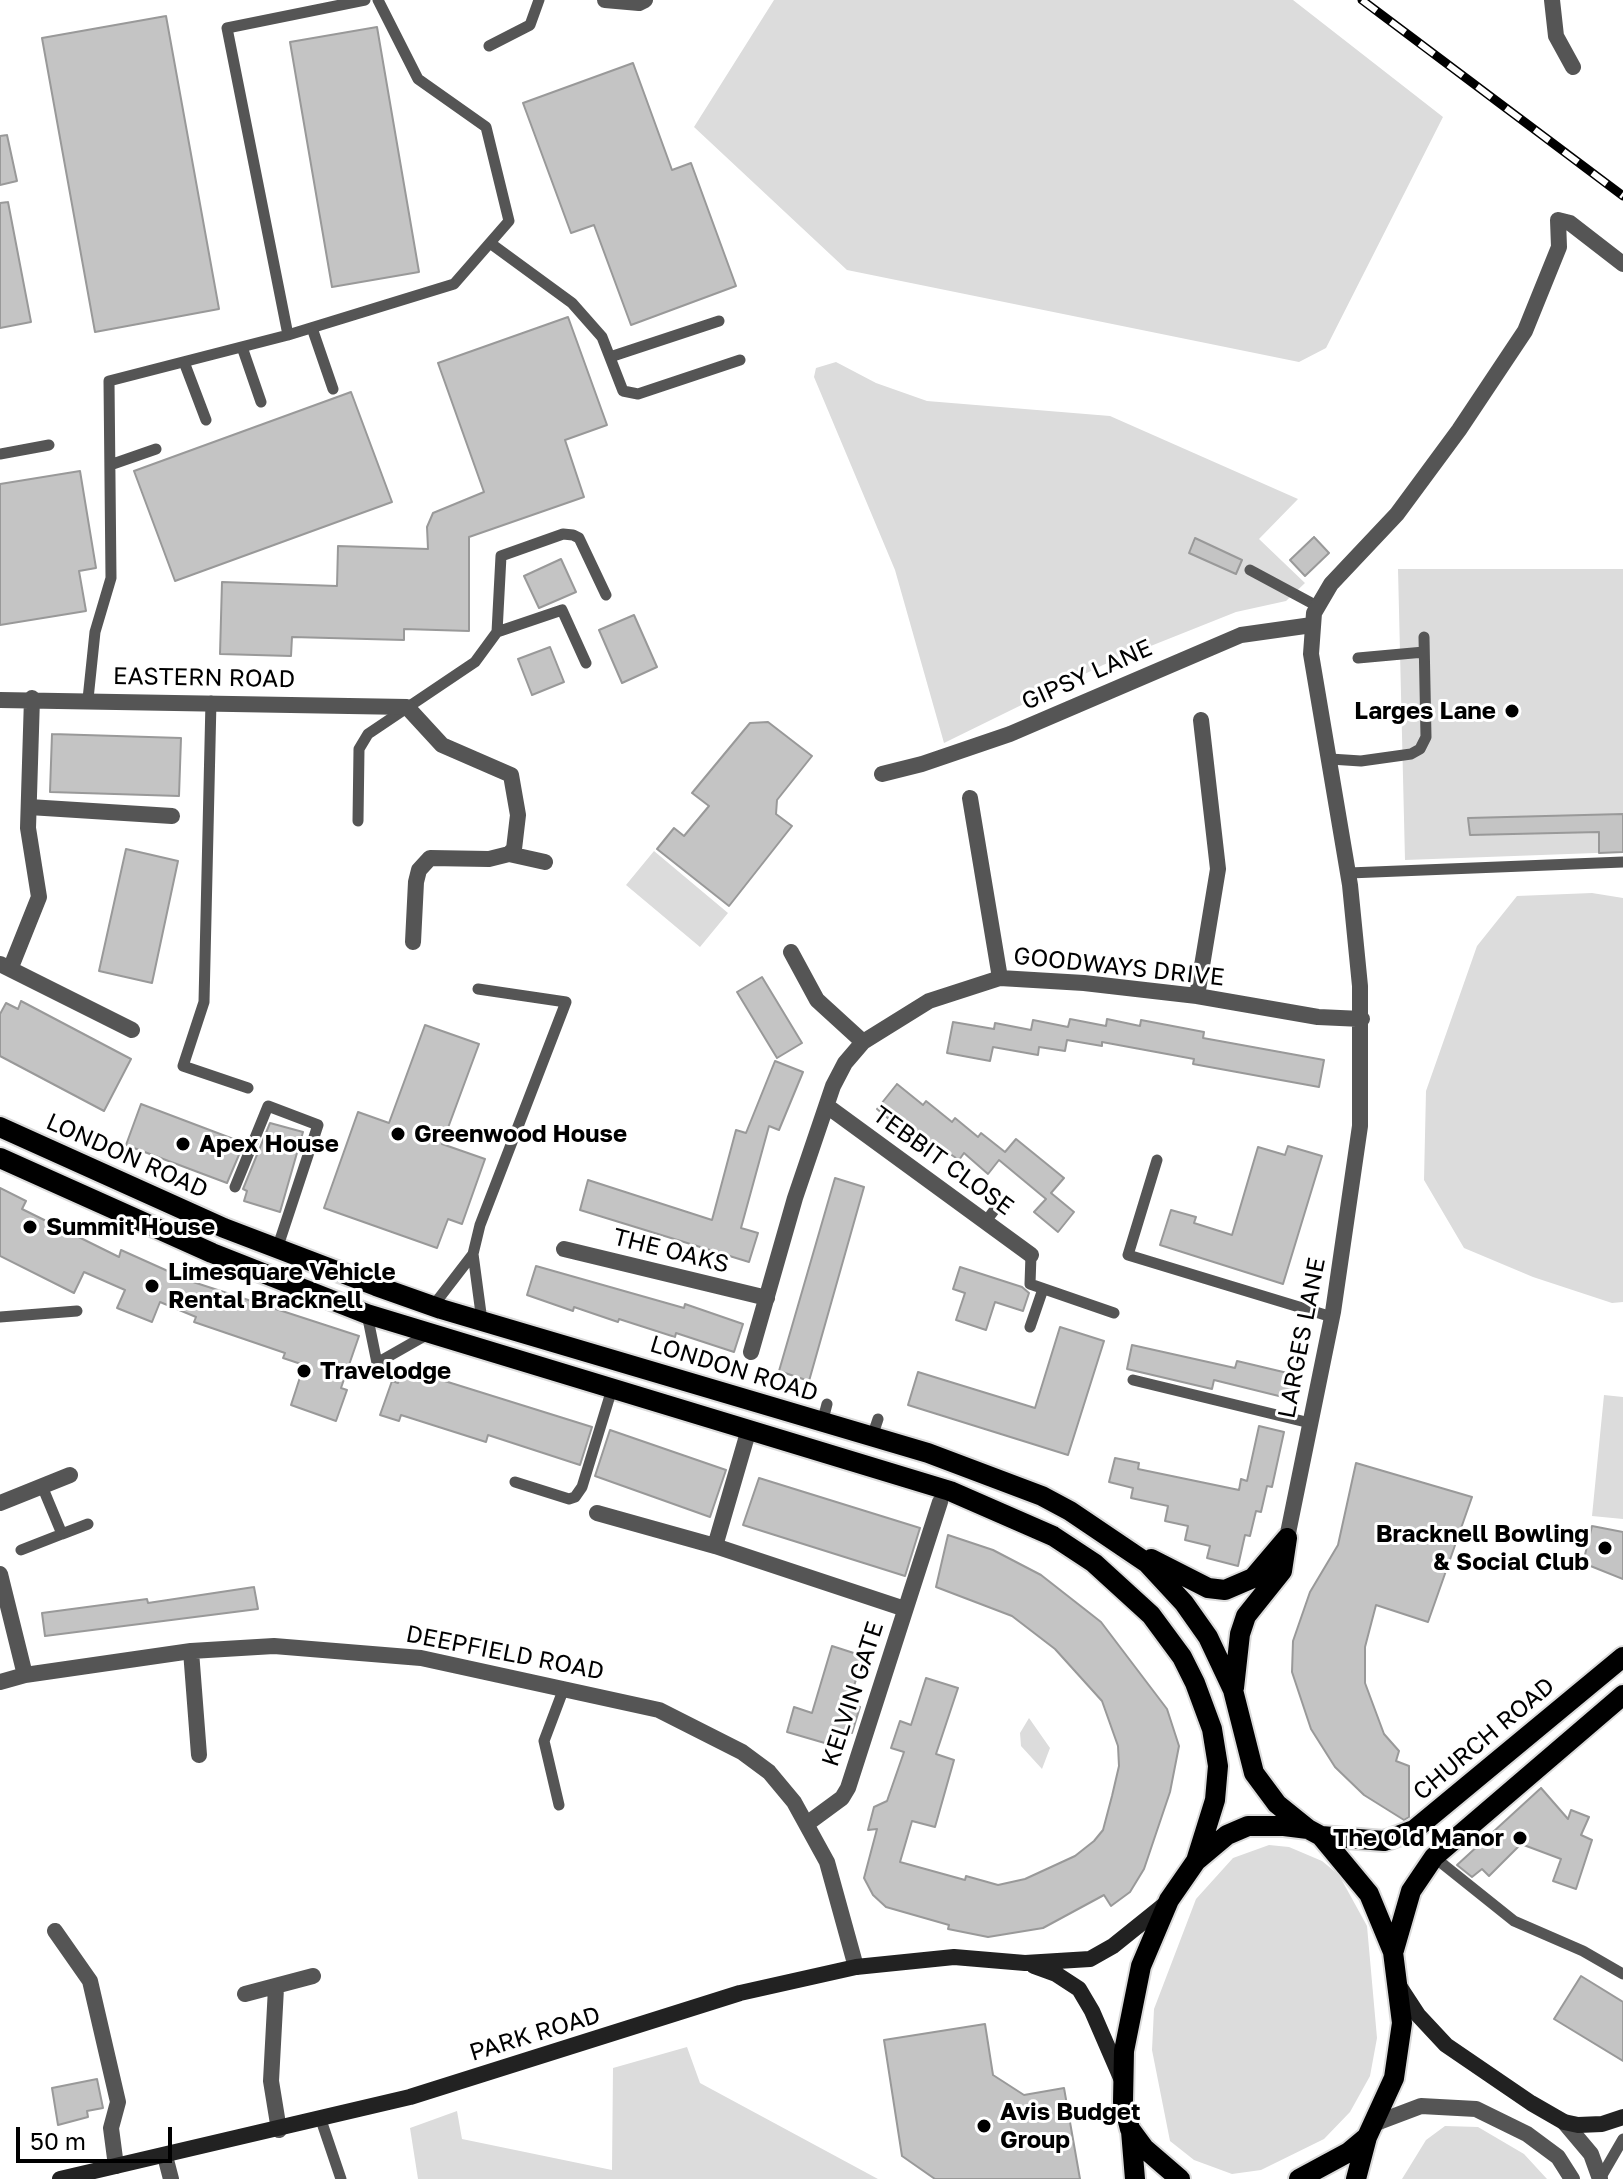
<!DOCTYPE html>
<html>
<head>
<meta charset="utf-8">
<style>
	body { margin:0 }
	#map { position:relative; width:1623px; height:2179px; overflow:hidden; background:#fff; font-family:"Golos Text",sans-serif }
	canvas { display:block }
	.scale { position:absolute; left:16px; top:2127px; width:156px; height:36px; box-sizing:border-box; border:4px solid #000; border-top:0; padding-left:10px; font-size:24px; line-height:28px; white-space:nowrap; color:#000; -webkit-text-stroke:6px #fff; paint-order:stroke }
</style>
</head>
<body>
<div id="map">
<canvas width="1623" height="2179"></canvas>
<div class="scale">50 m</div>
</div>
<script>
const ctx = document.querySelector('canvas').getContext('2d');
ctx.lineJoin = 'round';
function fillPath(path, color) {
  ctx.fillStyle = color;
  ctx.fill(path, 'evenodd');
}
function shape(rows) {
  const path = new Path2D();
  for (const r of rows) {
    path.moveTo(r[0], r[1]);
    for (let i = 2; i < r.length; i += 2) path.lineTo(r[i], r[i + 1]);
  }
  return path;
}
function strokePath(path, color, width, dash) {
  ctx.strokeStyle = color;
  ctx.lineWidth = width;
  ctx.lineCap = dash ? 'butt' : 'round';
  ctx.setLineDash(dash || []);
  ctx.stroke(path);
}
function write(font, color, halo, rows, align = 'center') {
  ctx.font = font + ' "Golos Text",sans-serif';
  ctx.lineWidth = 6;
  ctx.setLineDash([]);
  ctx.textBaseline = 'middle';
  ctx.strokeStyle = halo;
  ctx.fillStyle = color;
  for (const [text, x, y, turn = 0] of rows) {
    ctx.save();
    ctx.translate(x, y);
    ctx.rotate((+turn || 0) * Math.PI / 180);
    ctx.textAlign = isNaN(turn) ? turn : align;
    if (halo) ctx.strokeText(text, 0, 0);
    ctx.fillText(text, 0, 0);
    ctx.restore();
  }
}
const green = shape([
	[774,0,1293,0,1443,117,1326,348,1299,362,847,270,694,127],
	[836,362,876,383,927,401,1110,416,1298,499,1259,539,1305,583,1286,601,1236,612,1103,665,944,743,895,570,814,377,816,368],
	[1398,569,1623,569,1623,852,1405,860],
	[654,851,728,913,700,947,626,885],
	[1592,893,1623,898,1623,1302,1612,1303,1533,1277,1464,1248,1424,1180,1426,1091,1477,946,1517,896],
	[1604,1395,1623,1397,1623,1519,1592,1516],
	[1029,1718,1050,1748,1042,1769,1021,1746,1020,1733],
	[1269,1845,1289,1847,1322,1861,1339,1875,1367,1926,1377,2038,1370,2076,1350,2112,1324,2139,1261,2170,1232,2174,1194,2160,1170,2141,1152,2050,1154,2009,1196,1899,1233,1858],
	[687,2047,700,2083,878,2179,418,2179,410,2128,457,2111,462,2139,612,2170,613,2068],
	[1445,2126,1478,2127,1524,2154,1547,2179,1402,2179,1426,2140]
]);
const building = shape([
	[166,16,219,309,95,332,42,38,166,16],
	[377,27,419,272,332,287,290,42,377,27],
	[633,63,672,170,691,163,736,286,631,325,594,225,571,233,523,103,633,63],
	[7,135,17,181,0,185,0,136,7,135],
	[8,202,31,322,0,328,0,203,8,202],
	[568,317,607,425,565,440,584,497,469,537,469,631,404,629,404,640,292,637,291,656,220,654,222,582,337,586,338,546,428,549,427,527,433,513,484,492,438,363,568,317],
	[351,392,392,502,175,581,134,471,351,392],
	[80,471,96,568,79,571,86,611,0,625,0,484,80,471],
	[1314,537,1329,553,1305,576,1290,560,1314,537],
	[1195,538,1242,560,1236,574,1189,553,1195,538],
	[561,559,576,592,539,608,524,576,561,559],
	[634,615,657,667,622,683,599,630,634,615],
	[550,647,564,682,532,695,518,659,550,647],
	[768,722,812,756,777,800,776,814,792,826,729,906,657,849,674,828,684,836,709,806,692,793,750,723,768,722],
	[52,734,181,738,179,796,50,792,52,734],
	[1623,814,1623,852,1599,853,1599,832,1470,835,1468,818,1623,814],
	[126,849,178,861,152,983,99,971,126,849],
	[762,977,802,1043,777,1058,737,992,762,977],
	[21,1001,131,1059,104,1111,0,1056,0,1014,6,1003,18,1009,21,1001],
	[1070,1019,1106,1026,1107,1019,1140,1026,1141,1020,1204,1032,1203,1038,1324,1060,1319,1087,1193,1064,1194,1059,1102,1042,1102,1046,1067,1040,1065,1051,1039,1047,1038,1055,993,1047,990,1061,947,1053,953,1022,994,1029,995,1023,1031,1030,1033,1020,1068,1027,1070,1019],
	[425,1025,479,1044,442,1144,485,1159,462,1224,448,1219,437,1248,324,1208,358,1112,389,1123,425,1025],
	[775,1061,803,1072,779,1130,769,1126,741,1228,758,1233,749,1262,580,1210,588,1180,712,1220,736,1130,746,1133,775,1061],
	[897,1084,923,1105,926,1101,952,1122,955,1118,978,1137,981,1133,1005,1152,1016,1139,1064,1178,1051,1193,1074,1212,1058,1232,1034,1212,1046,1199,999,1160,988,1174,964,1153,959,1160,909,1126,904,1132,877,1109,897,1084],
	[141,1104,244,1143,227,1183,126,1145,141,1104],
	[270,1123,303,1132,280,1212,244,1201,247,1191,243,1189,270,1123],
	[1288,1146,1322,1156,1283,1284,1160,1245,1171,1210,1196,1217,1194,1223,1232,1235,1258,1147,1285,1155,1288,1146],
	[835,1178,864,1187,809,1381,779,1371,835,1178],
	[0,1188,26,1201,22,1209,119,1257,121,1250,190,1281,359,1336,341,1388,347,1390,336,1421,291,1405,304,1365,283,1358,285,1353,194,1322,196,1317,160,1302,152,1322,117,1308,125,1290,84,1272,74,1293,0,1256,0,1188],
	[536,1266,684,1308,685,1304,743,1324,734,1352,676,1333,675,1337,619,1319,618,1322,574,1307,573,1311,527,1295,536,1266],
	[960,1267,1022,1287,1029,1293,1023,1311,995,1302,986,1330,956,1320,965,1293,953,1289,960,1267],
	[1060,1327,1104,1341,1068,1455,908,1405,918,1372,1035,1408,1060,1327],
	[1132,1345,1235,1368,1237,1361,1296,1375,1291,1399,1214,1380,1212,1389,1127,1369,1132,1345],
	[403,1368,592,1427,580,1465,488,1435,486,1442,401,1415,399,1421,380,1415,392,1381,398,1383,403,1368],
	[1259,1426,1284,1432,1272,1487,1267,1486,1261,1512,1256,1511,1250,1536,1245,1535,1238,1566,1207,1558,1210,1546,1185,1540,1188,1526,1165,1521,1168,1506,1131,1498,1133,1488,1109,1482,1115,1458,1139,1463,1138,1469,1239,1490,1241,1479,1247,1481,1259,1426],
	[610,1430,726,1470,710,1517,595,1476,610,1430],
	[1356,1463,1472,1497,1428,1622,1376,1605,1365,1647,1365,1683,1384,1734,1399,1751,1396,1761,1409,1766,1409,1817,1404,1820,1364,1795,1335,1767,1311,1729,1292,1672,1293,1641,1310,1592,1338,1545,1356,1463],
	[759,1478,920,1528,905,1576,743,1525,759,1478],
	[1592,1526,1623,1532,1623,1579,1583,1563,1592,1526],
	[948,1535,993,1550,1041,1575,1101,1622,1167,1709,1179,1746,1170,1792,1144,1869,1130,1892,1111,1906,1104,1895,1043,1928,988,1937,948,1929,949,1925,886,1907,873,1895,864,1878,877,1829,868,1830,874,1807,887,1801,904,1752,891,1748,900,1721,911,1725,926,1678,958,1688,936,1754,954,1760,935,1827,912,1821,900,1862,965,1880,966,1876,998,1885,1025,1879,1075,1856,1094,1841,1103,1830,1112,1796,1119,1766,1118,1746,1102,1701,1055,1649,1012,1616,936,1587,948,1535],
	[254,1587,258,1609,45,1636,42,1613,147,1599,148,1603,254,1587],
	[832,1646,863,1656,849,1703,860,1707,852,1733,840,1729,835,1746,787,1732,794,1707,812,1713,832,1646],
	[1541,1788,1568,1819,1571,1810,1589,1817,1581,1835,1592,1840,1576,1889,1553,1881,1561,1859,1521,1844,1489,1876,1482,1869,1472,1877,1457,1865,1541,1788],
	[1581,1976,1623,2002,1623,2061,1554,2019,1581,1976],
	[985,2024,993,2075,1024,2095,1064,2088,1080,2179,935,2179,902,2156,884,2040,985,2024],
	[97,2079,103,2108,87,2111,88,2117,58,2125,52,2088,97,2079]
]);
const lane = shape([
	[489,46,530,25,539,0],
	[490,243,572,303,602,337,623,391,638,394,740,360],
	[312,328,333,389],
	[288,335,227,28,365,0],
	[242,347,261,402],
	[610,357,719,321],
	[184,362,206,420],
	[0,454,49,445],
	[110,465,156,449],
	[1250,570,1317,606],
	[497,632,501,556,563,534,573,535,579,538,606,595],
	[1358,658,1424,652],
	[88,699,95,632,111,578,109,381,288,335,454,284,509,221,486,127,418,79,378,0],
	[211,701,204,1002,183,1066,248,1088],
	[1330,759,1361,761,1411,754,1420,749,1426,737,1424,637],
	[358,821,359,749,368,734,475,662,497,632,562,610,586,663],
	[1349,873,1623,862],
	[478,989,566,1002,480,1225,473,1254,482,1321],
	[1157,1160,1128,1255,1332,1317],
	[235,1187,268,1106,318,1125,277,1249],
	[986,1221,1002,1200],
	[1031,1255,1030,1284,1114,1313],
	[433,1306,473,1254],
	[367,1314,377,1363,428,1334],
	[0,1317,77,1311],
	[1030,1327,1043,1289],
	[1133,1380,1310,1423],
	[822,1423,827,1404],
	[872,1437,878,1419],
	[515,1482,569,1499,575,1497,582,1487,612,1389],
	[62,1534,88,1524],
	[21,1550,62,1534,42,1486],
	[559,1805,544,1741,564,1688],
	[1434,1857,1514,1921,1583,1951,1623,1974],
	[321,2120,341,2179],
	[1601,2177,1623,2139]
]);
const street = shape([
	[605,0,639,3,645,0],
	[1552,0,1556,36,1573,67],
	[0,700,407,707,442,745,511,775,518,815,514,849,509,854],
	[882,774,922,764,1010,734,1241,635,1312,625],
	[970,798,1000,978],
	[29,807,172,816],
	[413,942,416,882,419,870,430,858,489,859,509,854,545,862],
	[791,952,817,1000,863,1042],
	[0,964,132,1030],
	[11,967,39,897,28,828,32,698],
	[1197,996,1218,869,1201,720],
	[827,1106,1031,1255],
	[564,1249,767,1298],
	[751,1352,795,1198,833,1086,845,1063,863,1042,929,1001,1000,978,1084,983,1197,996,1318,1017,1362,1019],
	[0,1503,70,1475],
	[597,1513,715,1546,905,1609],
	[1287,1538,1333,1312,1360,1126,1360,986,1350,885,1311,654,1314,613,1331,584,1397,514,1459,430,1525,331,1559,247,1558,220,1570,223,1623,264],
	[715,1546,749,1429],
	[0,1574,25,1675],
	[191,1651,199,1755],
	[0,1682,25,1675,191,1651,274,1646,421,1658,659,1710,742,1752,769,1772,794,1802,827,1862,856,1967],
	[808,1823,842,1798,848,1788,940,1502],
	[55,1931,90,1981,118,2102,111,2128,116,2166],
	[276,1988,271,2081,279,2130],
	[245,1994,313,1976],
	[1564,2122,1591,2154,1600,2179],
	[1376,2123,1421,2106,1476,2109,1527,2134,1558,2157,1572,2179],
	[165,2156,171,2179]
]);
const secondary = shape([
	[1034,1966,1056,1974,1079,1989,1092,2011,1121,2078],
	[1399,1986,1418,2015,1446,2045,1531,2103,1564,2122,1578,2125,1602,2124,1623,2117],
	[60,2179,410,2097,740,1993,856,1967,954,1957,1025,1963,1090,1959,1113,1946,1169,1901]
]);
const primary = shape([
	[0,1127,224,1228,376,1286,441,1309,928,1453,1042,1496,1070,1511,1147,1563,1184,1603,1208,1637,1233,1690,1254,1773,1277,1804,1308,1829],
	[0,1158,212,1253,367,1314,950,1491,1053,1536,1094,1563,1151,1615,1182,1657,1195,1683,1212,1729,1218,1766,1215,1800,1196,1861],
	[1151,1559,1208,1588,1225,1590,1253,1578,1287,1538],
	[1234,1688,1240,1634,1246,1616,1282,1571,1287,1538],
	[1321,1836,1384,1841,1414,1830,1623,1657],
	[1394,1950,1411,1891,1434,1857,1623,1695],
	[1131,2131,1135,2179],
	[1180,2179,1144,2148,1130,2129,1123,2102,1124,2051,1141,1966,1169,1900,1196,1861,1227,1835,1248,1826,1284,1826,1308,1829,1321,1836,1369,1894,1393,1952,1402,2023,1394,2078,1367,2137,1349,2152,1299,2179],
	[1356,2179,1367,2137]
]);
const rail = shape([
	[1362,0,1623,196]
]);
const markers = [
	[1512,711,8,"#000"],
	[398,1134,8,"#000"],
	[183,1144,8,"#000"],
	[30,1227,8,"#000"],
	[152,1286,8,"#000"],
	[304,1371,8,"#000"],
	[1605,1548,8,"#000"],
	[1520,1838,8,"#000"],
	[984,2126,8,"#000"]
];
const streetNames = [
	["GIPSY LANE",1087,675,-24],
	["EASTERN ROAD",204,678,1],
	["GOODWAYS DRIVE",1119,967,6],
	["LONDON ROAD",127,1156,24],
	["TEBBIT CLOSE",943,1161,36],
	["THE OAKS",671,1251,14],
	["LARGES LANE",1302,1338,-79],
	["LONDON ROAD",734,1369,17],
	["DEEPFIELD ROAD",505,1653,11],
	["KELVIN GATE",853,1694,-72],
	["CHURCH ROAD",1484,1739,-40],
	["PARK ROAD",535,2034,-17]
];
const poiNames = [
	["Larges Lane",1496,711,"right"],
	["Greenwood House",414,1134],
	["Apex House",199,1144],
	["Summit House",46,1227],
	["Limesquare Vehicle",168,1272],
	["Rental Bracknell",168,1300],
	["Travelodge",320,1371],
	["Bracknell Bowling",1589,1534,"right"],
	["& Social Club",1589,1562,"right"],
	["The Old Manor",1504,1838,"right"],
	["Avis Budget",1000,2112],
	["Group",1000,2140]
];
fillPath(green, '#dcdcdc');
fillPath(building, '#c4c4c4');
strokePath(building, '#999', 2);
strokePath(primary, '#dbdbdb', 24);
strokePath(lane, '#555', 11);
strokePath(street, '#555', 16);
strokePath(secondary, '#222', 16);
strokePath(primary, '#000', 20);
strokePath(rail, '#000', 9);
strokePath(rail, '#fff', 6, [18]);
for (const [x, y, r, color] of markers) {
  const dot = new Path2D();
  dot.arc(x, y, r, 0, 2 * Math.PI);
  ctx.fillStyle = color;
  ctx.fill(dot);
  strokePath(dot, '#fff', 3);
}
write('24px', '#000', '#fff', streetNames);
write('bold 24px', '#000', '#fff', poiNames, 'left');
</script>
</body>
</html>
